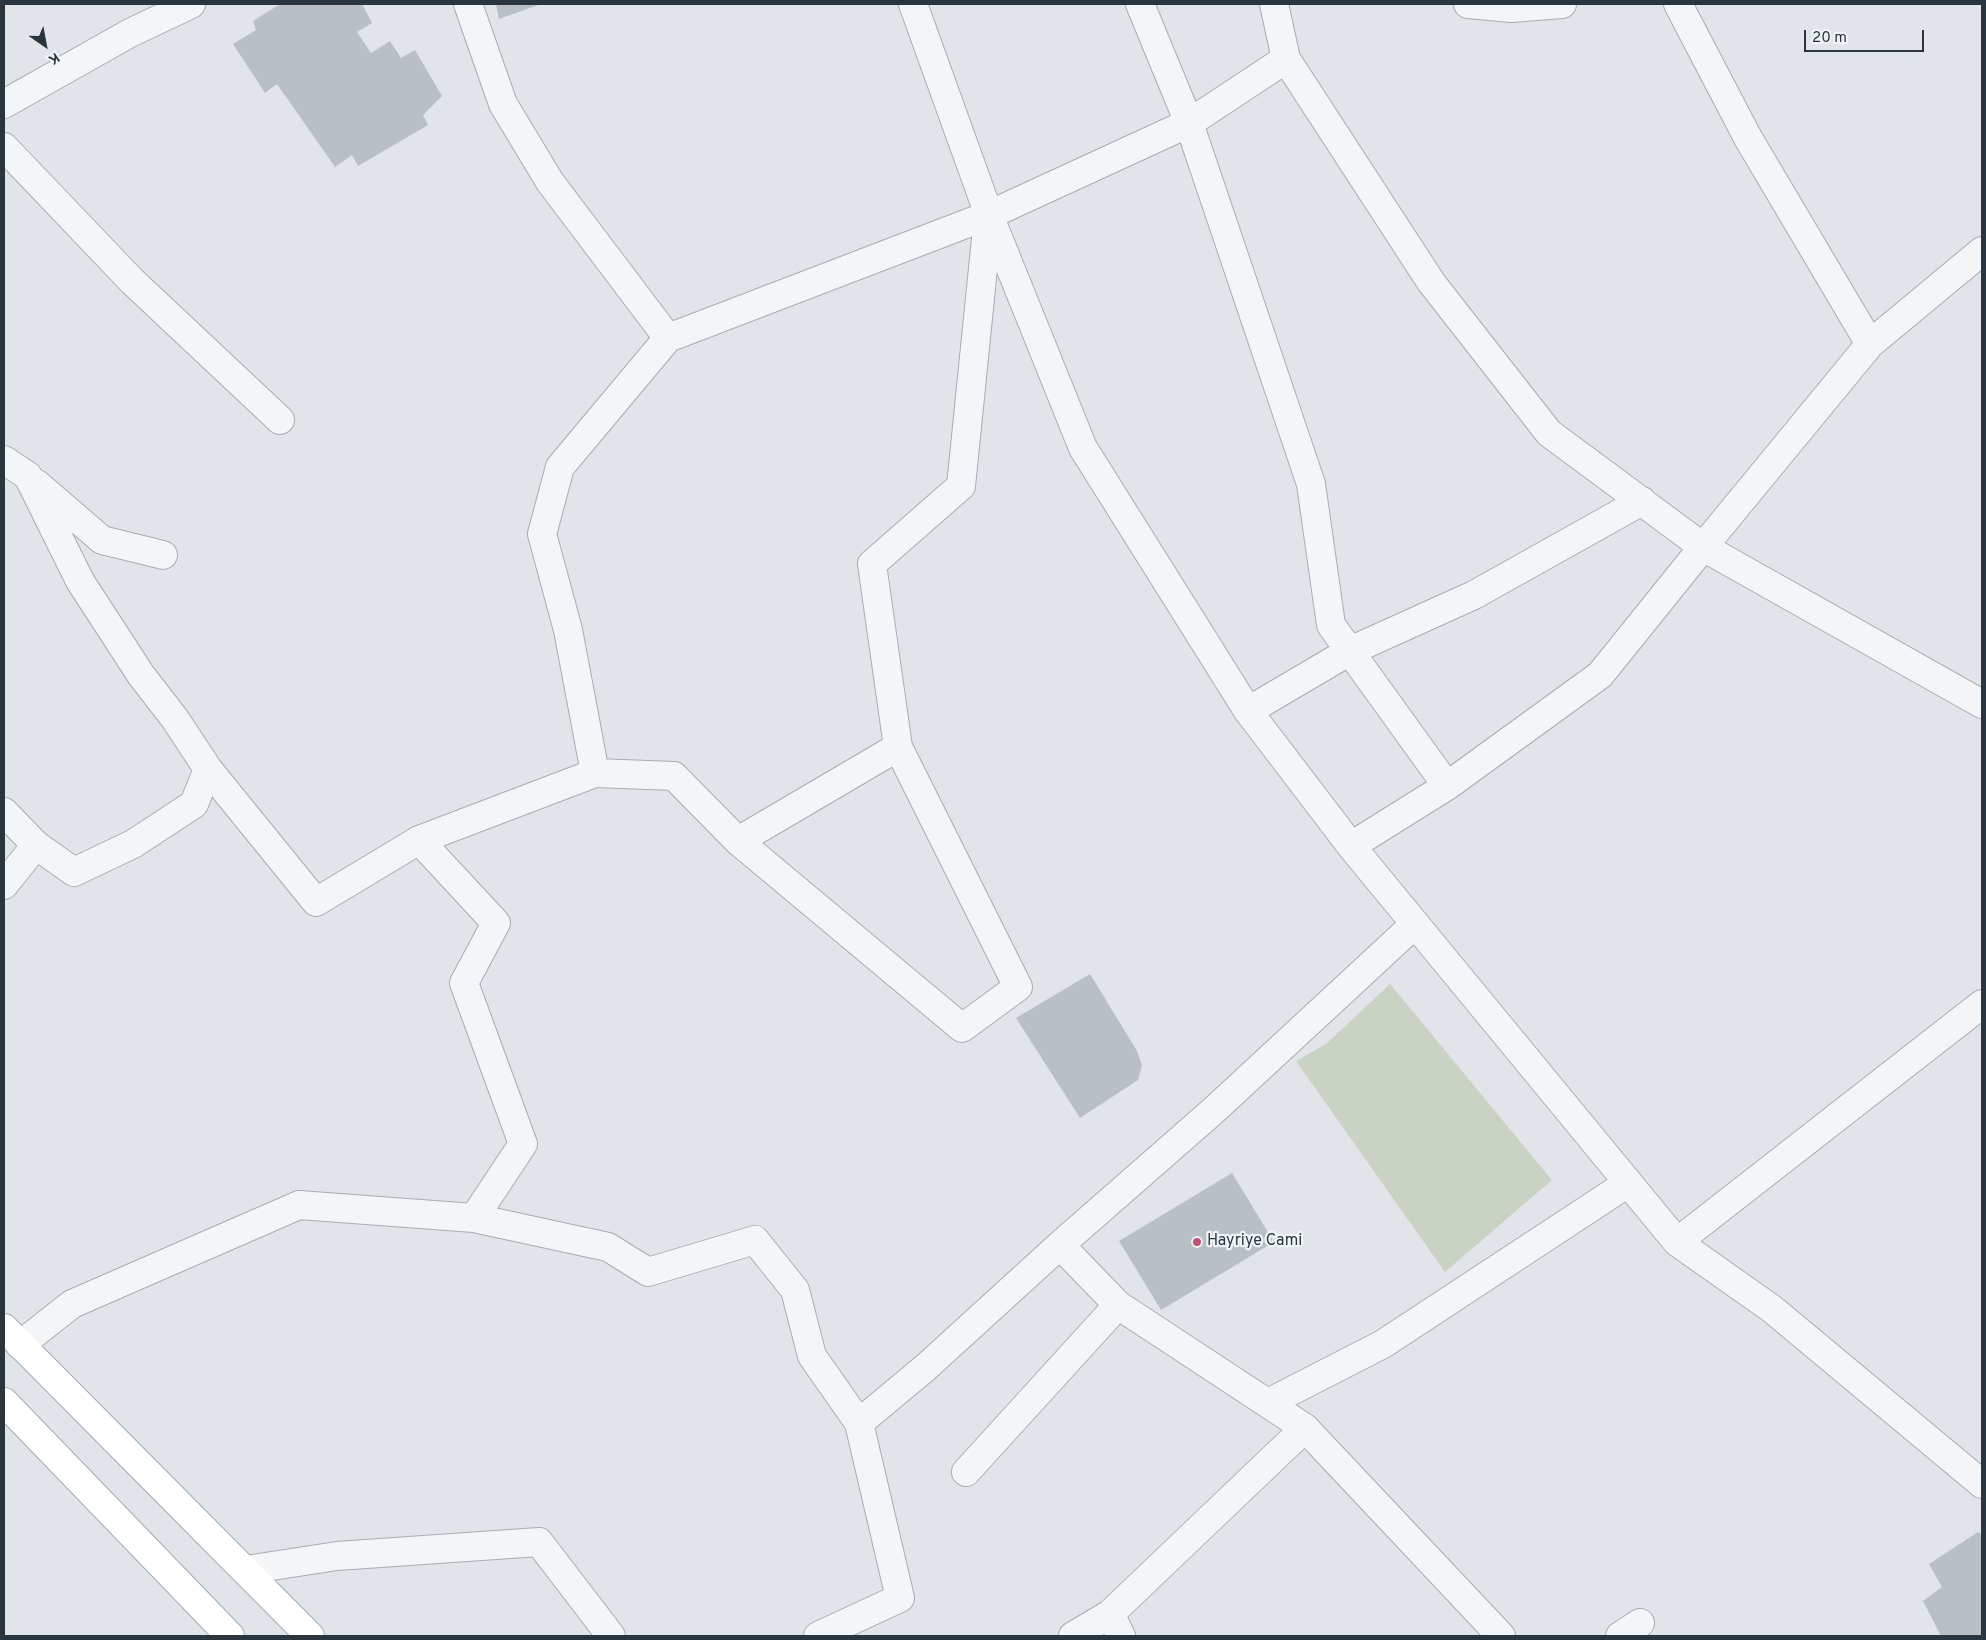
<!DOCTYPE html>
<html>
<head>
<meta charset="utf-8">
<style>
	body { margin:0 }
	#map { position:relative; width:1986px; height:1640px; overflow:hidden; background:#e1e5e9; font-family:Overpass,sans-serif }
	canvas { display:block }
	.frame { position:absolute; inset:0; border:5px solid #2a363f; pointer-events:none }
	.north { position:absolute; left:20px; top:20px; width:50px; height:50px; -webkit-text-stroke:4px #f0f4f6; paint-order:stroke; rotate:147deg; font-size:14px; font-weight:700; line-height:20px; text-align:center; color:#2a363f }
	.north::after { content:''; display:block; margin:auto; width:18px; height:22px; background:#2a363f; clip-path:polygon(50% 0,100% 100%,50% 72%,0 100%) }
	.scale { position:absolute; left:1804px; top:30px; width:120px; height:22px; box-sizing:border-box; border:2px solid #2a363f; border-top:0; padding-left:6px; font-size:15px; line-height:18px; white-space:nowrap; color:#2a363f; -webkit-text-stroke:4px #f0f4f6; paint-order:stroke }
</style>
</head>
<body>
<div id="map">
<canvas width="1986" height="1640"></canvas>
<div class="frame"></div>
<div class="north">K</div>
<div class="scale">20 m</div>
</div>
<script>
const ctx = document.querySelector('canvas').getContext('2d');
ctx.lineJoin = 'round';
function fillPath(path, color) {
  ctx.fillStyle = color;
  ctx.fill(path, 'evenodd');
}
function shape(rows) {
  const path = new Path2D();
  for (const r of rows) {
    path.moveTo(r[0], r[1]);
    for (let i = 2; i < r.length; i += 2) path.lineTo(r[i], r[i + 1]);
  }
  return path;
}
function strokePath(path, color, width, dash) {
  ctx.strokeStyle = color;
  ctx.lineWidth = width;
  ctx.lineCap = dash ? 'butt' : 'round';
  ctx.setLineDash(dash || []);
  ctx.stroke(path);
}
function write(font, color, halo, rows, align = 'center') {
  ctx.font = font + ' Overpass,sans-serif';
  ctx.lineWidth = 4.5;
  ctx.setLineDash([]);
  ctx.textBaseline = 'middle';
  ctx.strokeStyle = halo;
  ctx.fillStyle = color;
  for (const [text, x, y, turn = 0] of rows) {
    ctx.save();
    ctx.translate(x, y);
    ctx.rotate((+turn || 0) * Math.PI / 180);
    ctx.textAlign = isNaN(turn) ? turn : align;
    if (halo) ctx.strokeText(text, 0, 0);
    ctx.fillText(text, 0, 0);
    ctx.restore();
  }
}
const green = shape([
	[1390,984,1552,1180,1445,1272,1296,1061,1326,1044]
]);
const building = shape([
	[280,4,362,4,372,23,357,32,371,53,390,41,401,58,415,50,442,96,423,115,428,125,358,166,352,155,335,167,277,84,265,93,233,44,256,30,253,21],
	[496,4,541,4,499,19],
	[1090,974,1137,1051,1142,1065,1138,1080,1080,1118,1016,1018],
	[1232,1173,1274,1242,1161,1310,1119,1241],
	[1978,1532,1982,1535,1982,1636,1941,1636,1923,1601,1942,1587,1929,1564]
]);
const minor = shape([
	[913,4,989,215,1083,448,1248,711,1351,846,1677,1242,1772,1309,1982,1484],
	[1140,4,1189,123,1311,484,1331,625,1447,786,1351,846],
	[1274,4,1286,59,1431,282,1549,433,1703,547,1870,344,1748,138,1678,4],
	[1468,4,1511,8,1562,4],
	[4,104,130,33,191,4],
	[4,147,132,281,280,420],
	[668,338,989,215,1189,123,1286,59],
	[1870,344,1982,251],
	[4,460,28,476,80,581,141,675,175,719,208,769,194,804,133,844,74,872,36,845,4,812],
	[37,484,102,540,163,555],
	[1248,711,1350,651,1474,595,1642,501],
	[898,747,1018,987,962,1028,738,841,898,747,872,564,961,486,988,219],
	[208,769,316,902,419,840,595,773,568,630,542,534,560,467,668,338,550,182,503,104,468,4],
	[595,773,674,776,738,841],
	[1447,786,1600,675,1703,547,1982,704],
	[419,840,496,923,464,983,523,1144,474,1218,608,1247,648,1272,755,1240,795,1290,812,1356,859,1423],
	[4,885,36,845],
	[1415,924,1213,1111,1060,1245,1118,1305,1305,1428,1501,1636],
	[1677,1242,1982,1004],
	[20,1345,72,1304,299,1205,474,1218],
	[1268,1403,1383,1344,1628,1183],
	[966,1472,1118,1305],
	[246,1570,337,1556,539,1542,611,1636],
	[1110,1614,1121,1636],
	[818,1636,900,1598,859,1423,925,1368,1060,1245],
	[1073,1636,1110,1614,1305,1428],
	[1620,1636,1640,1623]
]);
const major = shape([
	[4,1328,310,1636],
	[4,1402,230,1636]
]);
const markers = [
	[1197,1242,5,"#c44f78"]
];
const poiNames = [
	["Hayriye Cami",1207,1242]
];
fillPath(green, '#c9d2c3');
fillPath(building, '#b8c0c5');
strokePath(minor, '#a6adb3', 30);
strokePath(major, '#a1acb3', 30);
strokePath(minor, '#f3f5f7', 28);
strokePath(major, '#fff', 28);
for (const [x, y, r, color] of markers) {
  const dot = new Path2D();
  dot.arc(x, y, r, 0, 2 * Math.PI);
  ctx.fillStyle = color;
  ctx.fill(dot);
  strokePath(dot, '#f0f4f6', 2);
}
write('16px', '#2a363f', '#f0f4f6', poiNames, 'left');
</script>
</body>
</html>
